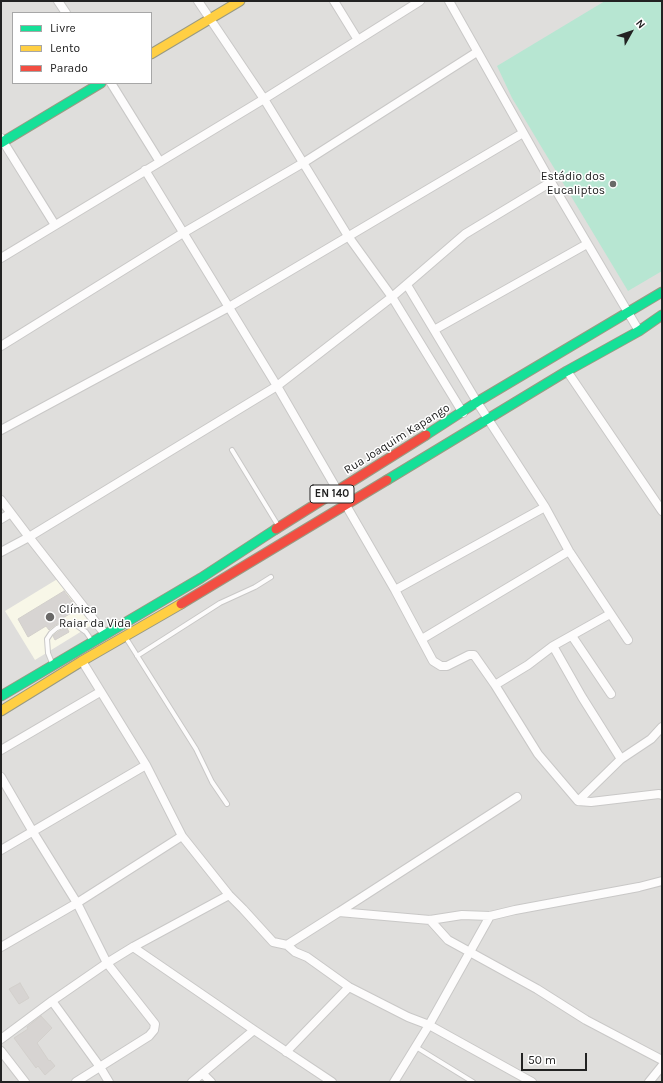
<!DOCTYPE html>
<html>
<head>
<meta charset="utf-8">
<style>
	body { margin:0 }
	#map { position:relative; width:663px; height:1083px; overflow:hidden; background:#f0eeeb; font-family:Karla,sans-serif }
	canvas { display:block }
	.frame { position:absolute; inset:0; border:2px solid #222; pointer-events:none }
	.legend { position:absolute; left:12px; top:12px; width:140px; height:72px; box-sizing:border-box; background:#fff; border:1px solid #a7a7a7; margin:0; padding:5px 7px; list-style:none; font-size:12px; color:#222 }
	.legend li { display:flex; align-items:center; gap:8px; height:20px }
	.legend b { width:20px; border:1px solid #a7a7a7 }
	.north { position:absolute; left:611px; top:12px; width:40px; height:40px; -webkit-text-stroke:3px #fff; paint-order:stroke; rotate:50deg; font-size:11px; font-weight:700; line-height:16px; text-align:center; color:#222 }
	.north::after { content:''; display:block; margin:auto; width:14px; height:18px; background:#222; clip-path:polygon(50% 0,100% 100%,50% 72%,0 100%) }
	.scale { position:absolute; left:521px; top:1053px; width:66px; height:18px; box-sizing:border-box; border:2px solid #222; border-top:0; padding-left:5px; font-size:12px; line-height:14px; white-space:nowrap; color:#222; -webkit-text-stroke:3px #fff; paint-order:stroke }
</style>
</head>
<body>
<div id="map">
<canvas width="663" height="1083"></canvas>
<div class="frame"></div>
<ul class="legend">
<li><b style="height:5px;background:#16e098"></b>Livre</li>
<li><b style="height:5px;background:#ffcf43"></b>Lento</li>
<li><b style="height:5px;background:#f24e42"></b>Parado</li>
</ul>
<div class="north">N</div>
<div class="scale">50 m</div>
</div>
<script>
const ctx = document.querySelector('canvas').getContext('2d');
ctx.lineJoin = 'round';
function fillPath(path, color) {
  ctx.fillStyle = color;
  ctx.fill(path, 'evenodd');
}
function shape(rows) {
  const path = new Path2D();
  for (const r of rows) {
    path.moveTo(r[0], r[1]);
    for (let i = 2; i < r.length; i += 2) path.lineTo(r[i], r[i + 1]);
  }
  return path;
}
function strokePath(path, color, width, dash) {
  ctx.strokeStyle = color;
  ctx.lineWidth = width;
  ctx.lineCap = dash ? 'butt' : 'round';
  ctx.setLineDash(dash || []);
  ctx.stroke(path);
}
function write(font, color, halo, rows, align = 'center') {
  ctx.font = font + ' Karla,sans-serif';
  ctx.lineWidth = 3;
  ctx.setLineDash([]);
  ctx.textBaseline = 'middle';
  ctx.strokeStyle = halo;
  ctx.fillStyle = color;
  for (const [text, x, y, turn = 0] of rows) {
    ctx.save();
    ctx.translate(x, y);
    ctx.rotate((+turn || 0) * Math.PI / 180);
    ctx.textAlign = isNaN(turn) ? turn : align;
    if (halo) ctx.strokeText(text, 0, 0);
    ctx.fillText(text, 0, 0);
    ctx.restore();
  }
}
const residential = shape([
	[1,1,662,1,662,1082,1,1082],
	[13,13,151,13,151,83,13,83]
]);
const education = shape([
	[64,575,95,623,35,660,5,611]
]);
const pitch = shape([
	[605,1,662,1,662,271,628,291,512,98,497,66]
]);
const building = shape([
	[64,591,78,609,61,619,63,622,55,625,49,630,46,626,28,637,18,619,64,591],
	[67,628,69,632,55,640,53,636,54,635,59,631,67,628],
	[20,983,29,998,19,1004,9,989,20,983],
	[41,1016,52,1028,37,1043,49,1061,50,1060,55,1066,45,1075,38,1066,36,1068,14,1038,28,1029,27,1027,41,1016]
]);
const lane = shape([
	[232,450,279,527],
	[126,638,196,749,212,782,227,804],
	[137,656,220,603,255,587,271,577],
	[52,663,48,653,47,639,51,633,57,628,68,624,76,625,86,632,92,641],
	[416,1047,473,1082]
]);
const street = shape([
	[58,1,66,13],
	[198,1,264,99,348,236,392,297,463,413],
	[334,1,358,40],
	[449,1,551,182,639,331],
	[111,83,160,162],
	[1,138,55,225],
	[145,170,277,386,395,590,433,661,441,666,447,666,469,655,474,655,495,685,528,665,553,646,610,614],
	[587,244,434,330,477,402,545,507,569,551,628,640],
	[1,258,264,99,420,1],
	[407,285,434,330],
	[1,346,183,233,303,163,477,52],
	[567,371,662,511],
	[1,430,229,307,523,133],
	[1,500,29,537,105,634],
	[1,519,11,513],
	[1,552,29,537,277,386,392,297,465,234,551,182],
	[395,590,545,507],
	[572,636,611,694],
	[422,639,569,551],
	[553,646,582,697,621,759],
	[82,661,146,765,182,836,229,895,243,909,273,942,287,945,339,912,430,920,462,915,490,916,515,910,639,887,662,881],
	[495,685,538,754,578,801,591,802,659,794,662,795],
	[1,750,100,692],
	[1,777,33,832,77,903,107,963,155,1024,154,1030,149,1036,76,1082],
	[578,801,621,759,651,739,662,727],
	[1,850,146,765],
	[339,912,517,797],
	[430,920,448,940,537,989,586,1020,662,1060],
	[287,945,295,952,307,957,349,987,408,1017,429,1025,532,1082],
	[1,947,77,903,182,836],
	[133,947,254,1030,332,1082],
	[52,1001,100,1067,109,1082],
	[1,1039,52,1001,107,963,133,947,229,895],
	[1,1051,25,1082],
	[286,1052,349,987],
	[203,1074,211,1082],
	[192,1082,254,1030],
	[394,1082,429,1025,490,916],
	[649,1082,662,1066]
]);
const fast = shape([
	[1,143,101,83],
	[426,435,477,402,662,292],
	[387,480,567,371,639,331,662,315],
	[1,696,201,578,276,529]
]);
const slow = shape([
	[151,54,240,1],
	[1,711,82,661,181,604]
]);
const jam = shape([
	[276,529,426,435],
	[181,604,387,480]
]);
const markers = [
	[613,184,4,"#6a6968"],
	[50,617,5,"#6a6968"]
];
const shields = [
	[332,494,44]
];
const shieldNames = [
	["EN 140",332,494]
];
const poiNames = [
	["Estádio dos",605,177],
	["Eucaliptos",605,191],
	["Clínica",59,610,"left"],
	["Raiar da Vida",59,624,"left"]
];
const streetNames = [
	["Rua Joaquim Kapango",397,439,-32]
];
fillPath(residential, '#dfdedc');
fillPath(education, '#f8f7e8');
fillPath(pitch, '#b7e6d2');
fillPath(building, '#d7d4d2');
strokePath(building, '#d3d0cc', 1);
strokePath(lane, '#c9c8c7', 6);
strokePath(street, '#c9c8c7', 10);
strokePath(fast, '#999a82', 11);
strokePath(slow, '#999a82', 11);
strokePath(jam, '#999a82', 11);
strokePath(lane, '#fdfcfc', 4);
strokePath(street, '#fdfcfc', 8);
strokePath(fast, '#16e098', 9);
strokePath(slow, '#ffcf43', 9);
strokePath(jam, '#f24e42', 9);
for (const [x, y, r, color] of markers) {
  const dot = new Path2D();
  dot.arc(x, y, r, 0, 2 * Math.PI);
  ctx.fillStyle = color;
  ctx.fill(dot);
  strokePath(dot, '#fff', 1.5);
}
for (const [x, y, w] of shields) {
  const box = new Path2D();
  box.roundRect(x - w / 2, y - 9, w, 18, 3);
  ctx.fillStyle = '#fff';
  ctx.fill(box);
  strokePath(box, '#222', 1);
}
write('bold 11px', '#222', null, shieldNames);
write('12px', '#222', '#fff', poiNames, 'right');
write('12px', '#222', '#fff', streetNames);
</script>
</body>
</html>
